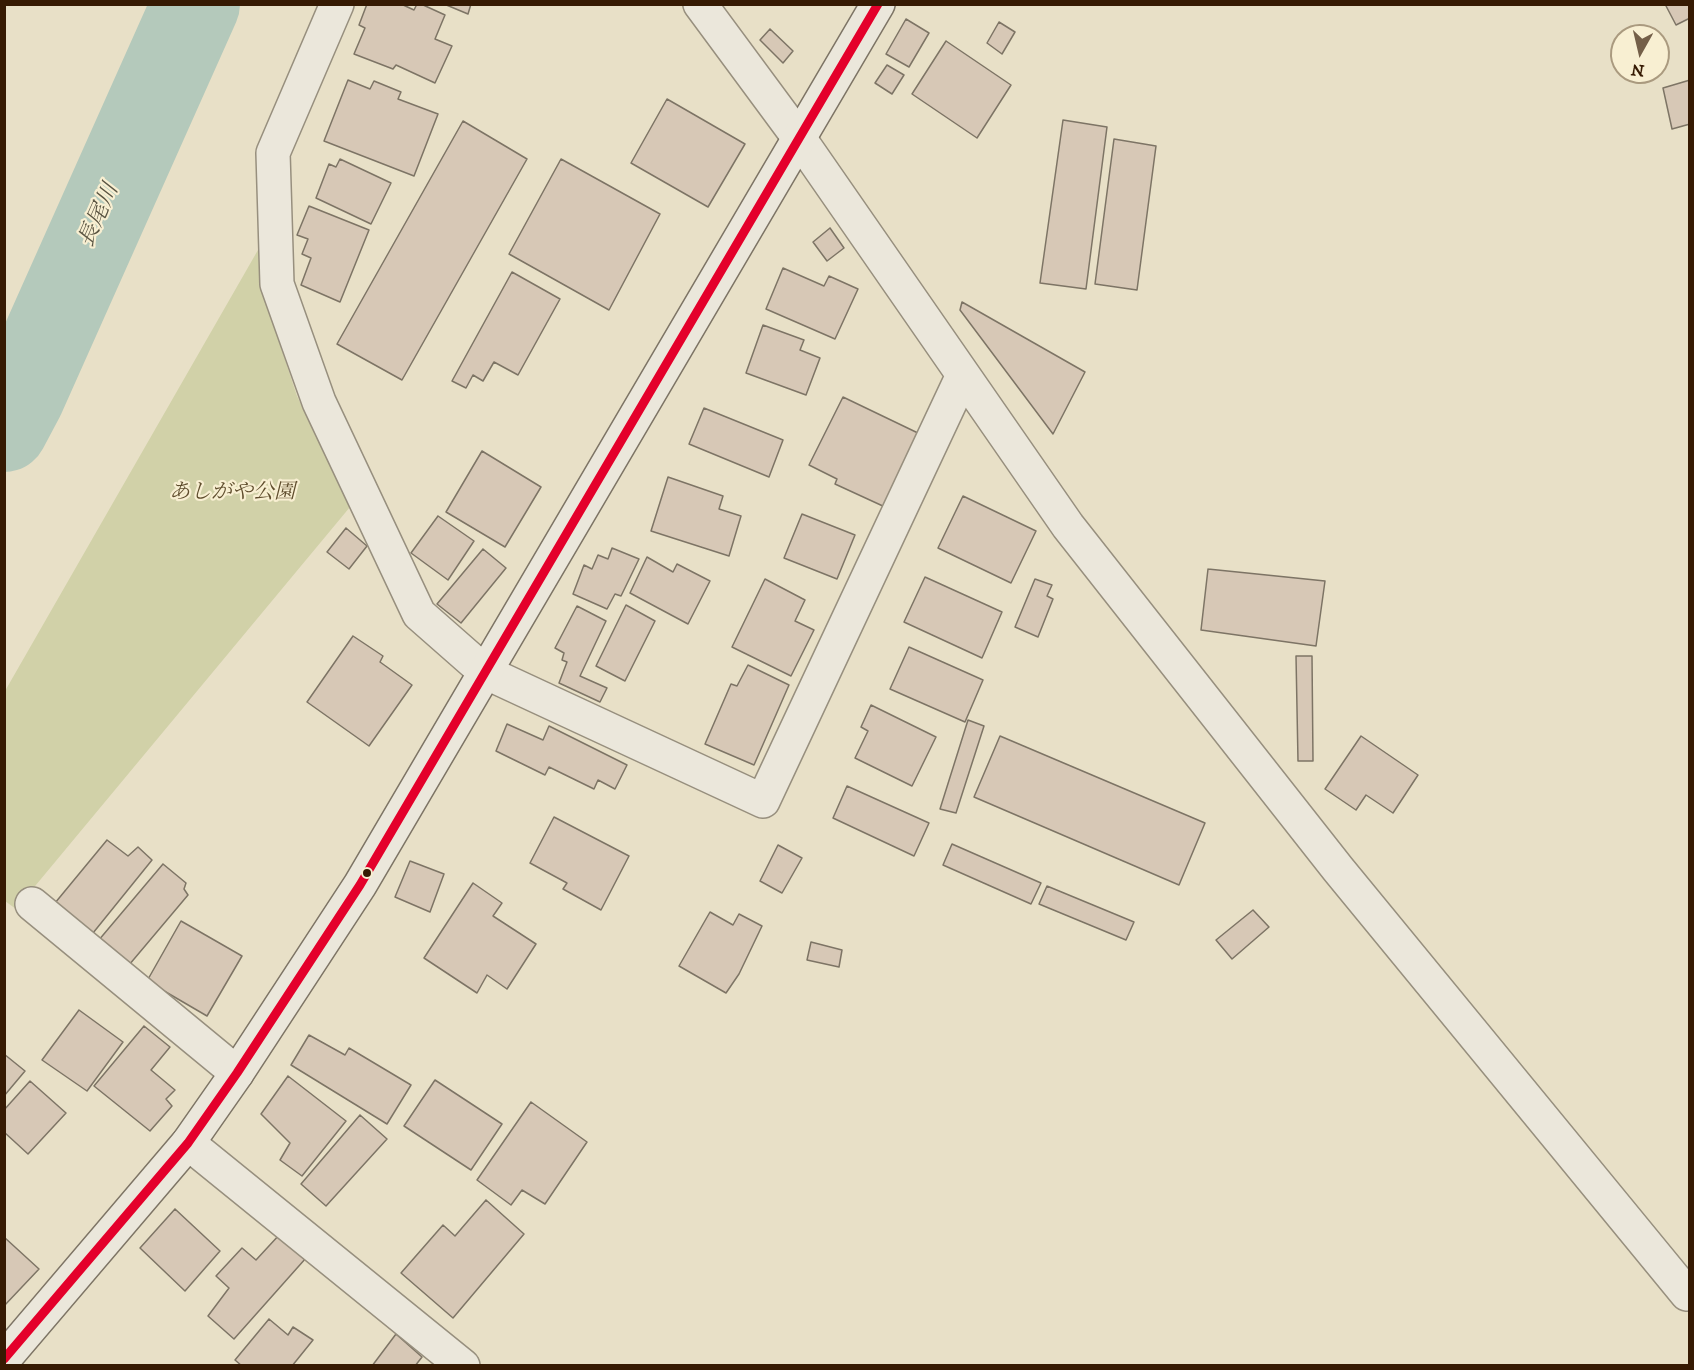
<!DOCTYPE html>
<html>
<head>
<meta charset="utf-8">
<style>
	body { margin:0 }
	#map { position:relative; width:1694px; height:1370px; overflow:hidden; background:#e8e0c7; font-family:"IM FELL DW Pica",serif }
	canvas { display:block }
	.frame { position:absolute; inset:0; border:6px solid #361a03; pointer-events:none }
	.north { position:absolute; left:1610px; top:24px; width:60px; height:60px; box-sizing:border-box; background:#f8efd2; border:2px solid #aa9a7f; border-radius:50%; rotate:188deg; font-size:16px; font-weight:700; line-height:24px; text-align:center; color:#361a03 }
	.north::after { content:''; display:block; margin:auto; width:21px; height:27px; background:#745f48; clip-path:polygon(50% 0,100% 100%,50% 72%,0 100%) }
</style>
</head>
<body>
<div id="map">
<canvas width="1694" height="1370"></canvas>
<div class="frame"></div>
<div class="north">N</div>
</div>
<script>
const ctx = document.querySelector('canvas').getContext('2d');
ctx.lineJoin = 'round';
function fillPath(path, color) {
  ctx.fillStyle = color;
  ctx.fill(path, 'evenodd');
}
function shape(rows) {
  const path = new Path2D();
  for (const r of rows) {
    path.moveTo(r[0], r[1]);
    for (let i = 2; i < r.length; i += 2) path.lineTo(r[i], r[i + 1]);
  }
  return path;
}
function strokePath(path, color, width, dash) {
  ctx.strokeStyle = color;
  ctx.lineWidth = width;
  ctx.lineCap = dash ? 'butt' : 'round';
  ctx.setLineDash(dash || []);
  ctx.stroke(path);
}
function write(font, color, halo, rows, align = 'center') {
  ctx.font = font + ' "IM FELL DW Pica","Noto Serif JP",serif';
  ctx.lineWidth = 4.5;
  ctx.setLineDash([]);
  ctx.textBaseline = 'middle';
  ctx.strokeStyle = halo;
  ctx.fillStyle = color;
  for (const [text, x, y, turn = 0] of rows) {
    ctx.save();
    ctx.translate(x, y);
    ctx.rotate((+turn || 0) * Math.PI / 180);
    ctx.textAlign = isNaN(turn) ? turn : align;
    if (halo) ctx.strokeText(text, 0, 0);
    ctx.fillText(text, 0, 0);
    ctx.restore();
  }
}
const green = shape([
	[258,250,269,311,297,396,350,507,16,909,5,901,5,691]
]);
const river = shape([
	[4,428,21,396,196,4]
]);
const building = shape([
	[367,4,401,4,414,10,417,4,421,4,445,15,435,39,452,46,435,83,396,65,393,69,354,54,365,28,359,25,367,4],
	[444,4,471,4,468,14,444,4],
	[1665,4,1690,4,1690,18,1676,25,1665,4],
	[906,19,929,33,909,67,886,54,906,19],
	[999,22,1015,32,1002,54,987,43,999,22],
	[770,29,793,51,783,63,760,40,770,29],
	[946,41,1011,85,977,138,912,94,946,41],
	[887,65,904,75,892,94,875,83,887,65],
	[348,80,370,89,374,81,401,92,398,99,438,114,414,176,324,141,348,80],
	[1690,80,1690,124,1672,129,1663,88,1690,80],
	[667,99,745,144,708,207,631,163,667,99],
	[1063,120,1107,127,1086,289,1040,283,1063,120],
	[463,121,527,159,402,380,337,344,463,121],
	[1114,139,1156,146,1137,290,1095,284,1114,139],
	[340,159,391,183,371,224,316,198,329,164,336,167,340,159],
	[561,159,660,214,609,310,509,254,561,159],
	[309,206,369,230,340,302,301,285,311,258,302,254,308,239,297,235,309,206],
	[830,228,844,248,827,261,813,242,830,228],
	[783,268,824,286,829,276,858,289,835,339,766,309,783,268],
	[512,272,560,299,518,375,494,362,483,381,473,375,466,388,452,381,512,272],
	[962,302,1085,372,1053,434,960,310,962,302],
	[763,325,804,340,800,350,820,358,806,395,746,373,763,325],
	[843,397,920,434,885,507,835,484,837,479,809,465,843,397],
	[704,408,783,440,769,477,689,444,704,408],
	[482,451,541,487,505,547,446,512,482,451],
	[668,477,723,496,719,509,741,516,729,556,651,531,668,477],
	[963,496,1036,531,1011,583,938,548,963,496],
	[802,514,855,535,837,579,784,558,802,514],
	[438,516,474,541,448,580,411,553,438,516],
	[346,528,367,546,349,569,327,552,346,528],
	[612,548,639,559,621,596,615,594,607,609,573,594,584,565,592,569,598,555,608,559,612,548],
	[483,549,506,568,461,623,437,604,483,549],
	[647,557,673,572,677,564,710,581,688,624,630,593,647,557],
	[1208,569,1325,581,1316,646,1201,630,1208,569],
	[925,577,1002,612,982,658,904,622,925,577],
	[765,579,805,600,795,621,814,630,791,676,732,647,765,579],
	[1035,579,1052,585,1047,596,1053,599,1038,637,1015,627,1035,579],
	[626,605,655,621,625,681,596,666,626,605],
	[577,606,606,621,580,676,607,688,600,702,559,683,567,662,562,660,564,653,555,648,577,606],
	[353,636,383,656,380,662,412,685,369,746,307,702,353,636],
	[909,647,983,680,965,722,890,689,909,647],
	[1296,656,1312,656,1313,761,1298,761,1296,656],
	[748,665,789,685,754,765,705,744,731,684,737,686,748,665],
	[871,705,936,737,912,786,855,758,868,731,861,727,871,705],
	[968,720,984,726,956,813,940,809,968,720],
	[507,724,543,740,549,726,627,765,615,789,598,780,594,789,549,767,545,775,496,751,507,724],
	[1000,736,1205,823,1179,885,974,797,1000,736],
	[1361,736,1418,775,1393,813,1366,795,1356,810,1325,789,1361,736],
	[847,786,929,823,914,856,833,818,847,786],
	[554,817,629,856,601,910,563,889,567,883,530,863,554,817],
	[107,840,128,856,138,847,152,860,93,933,55,903,107,840],
	[952,844,1041,883,1031,904,943,865,952,844],
	[778,845,802,858,782,893,760,881,778,845],
	[410,861,444,874,430,912,395,897,410,861],
	[163,864,186,883,184,889,188,895,129,965,98,941,163,864],
	[473,883,502,903,493,916,536,944,507,989,487,975,477,993,424,958,473,883],
	[1047,886,1134,922,1126,940,1039,904,1047,886],
	[1253,910,1269,927,1232,959,1216,940,1253,910],
	[710,912,733,925,739,914,762,926,739,974,726,993,679,966,710,912],
	[181,921,242,956,207,1016,147,981,181,921],
	[811,942,842,950,839,967,807,960,811,942],
	[79,1010,123,1042,87,1091,42,1060,79,1010],
	[144,1026,170,1047,151,1070,175,1090,166,1099,172,1106,150,1131,94,1086,144,1026],
	[309,1035,345,1055,349,1048,411,1085,387,1124,291,1065,309,1035],
	[4,1054,25,1071,4,1096,4,1054],
	[288,1076,346,1121,302,1176,280,1160,290,1143,261,1114,288,1076],
	[435,1080,502,1124,471,1170,404,1126,435,1080],
	[30,1081,66,1113,28,1154,4,1132,4,1110,30,1081],
	[531,1102,587,1142,545,1204,522,1190,511,1205,477,1180,531,1102],
	[360,1115,387,1139,326,1206,301,1184,360,1115],
	[486,1200,524,1234,453,1318,401,1273,443,1225,455,1236,486,1200],
	[175,1209,220,1251,185,1291,140,1248,175,1209],
	[280,1234,306,1258,234,1339,208,1316,229,1288,216,1276,242,1248,256,1260,280,1234],
	[4,1237,39,1269,4,1306,4,1237],
	[269,1319,288,1335,293,1327,313,1340,292,1366,242,1366,235,1360,269,1319],
	[396,1334,422,1357,415,1366,372,1366,396,1334]
]);
const street = shape([
	[337,4,273,153,277,284,319,402,419,614,485,672,763,801,963,375],
	[700,4,799,138,1068,526,1338,869,1687,1294],
	[32,904,237,1073],
	[188,1143,463,1366]
]);
const secondary = shape([
	[4,1359,188,1143,237,1073,360,885,878,4]
]);
const bus1 = shape([
	[4,1359,188,1143,237,1073,360,885,878,4]
]);
const markers = [
	[367,873,5,"#361a03"]
];
const parkNames = [
	["あしがや公園",232,494]
];
const waterNames = [
	["長尾川",100,216,-66]
];
fillPath(green, '#d1d1a8');
strokePath(river, '#b4c9bb', 88);
fillPath(building, '#d7c8b6');
strokePath(building, '#7d7465', 1.5);
strokePath(street, '#978f7e', 36);
strokePath(secondary, '#7d7465', 36);
strokePath(street, '#ebe7db', 33);
strokePath(secondary, '#ebe7db', 33);
strokePath(bus1, '#e4002b', 9);
for (const [x, y, r, color] of markers) {
  const dot = new Path2D();
  dot.arc(x, y, r, 0, 2 * Math.PI);
  ctx.fillStyle = color;
  ctx.fill(dot);
  strokePath(dot, '#f8efd2', 2);
}
write('italic 21px', '#5f4d2d', '#f8efd2', parkNames);
write('italic 22px', '#5a5442', '#f8efd2', waterNames);
</script>
</body>
</html>
